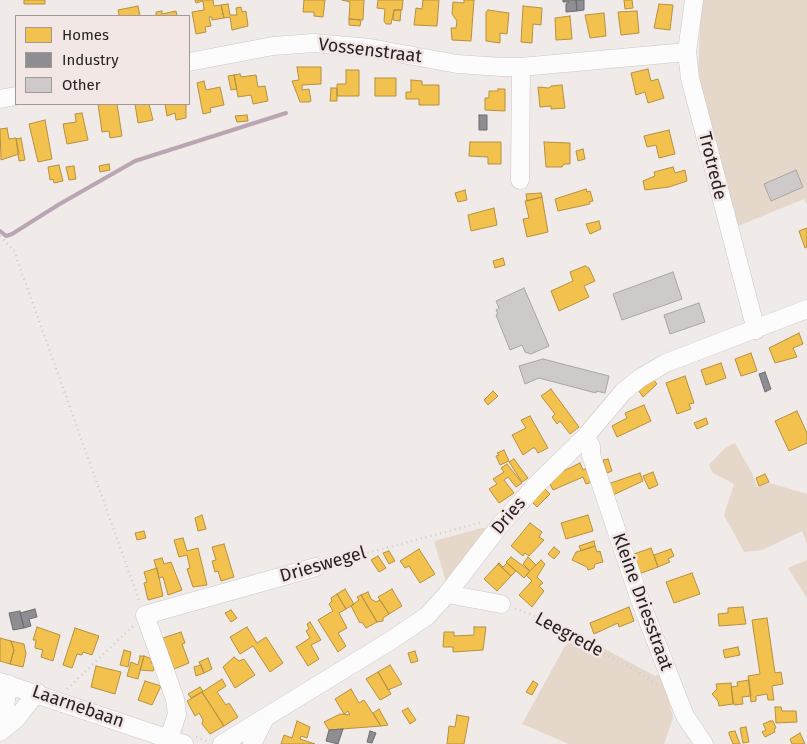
<!DOCTYPE html>
<html>
<head>
<meta charset="utf-8">
<style>
	body { margin:0 }
	#map { position:relative; width:807px; height:744px; overflow:hidden; background:#f0eae9; font-family:"Fira Sans",sans-serif }
	canvas { display:block }
	.legend { position:absolute; left:15px; top:15px; width:175px; height:90px; box-sizing:border-box; background:#f3e7e6; border:1px solid #a19897; margin:0; padding:6px 9px; list-style:none; font-size:15px; color:#262221 }
	.legend li { display:flex; align-items:center; gap:10px; height:25px }
	.legend b { width:25px; border:1px solid #a19897 }
</style>
</head>
<body>
<div id="map">
<canvas width="807" height="744"></canvas>
<ul class="legend">
<li><b style="height:14px;background:#f2c14e"></b>Homes</li>
<li><b style="height:14px;background:#8d8d92"></b>Industry</li>
<li><b style="height:14px;background:#cecaca"></b>Other</li>
</ul>
</div>
<script>
const ctx = document.querySelector('canvas').getContext('2d');
ctx.lineJoin = 'round';
function fillPath(path, color) {
  ctx.fillStyle = color;
  ctx.fill(path, 'evenodd');
}
function shape(rows) {
  const path = new Path2D();
  for (const r of rows) {
    path.moveTo(r[0], r[1]);
    for (let i = 2; i < r.length; i += 2) path.lineTo(r[i], r[i + 1]);
  }
  return path;
}
function strokePath(path, color, width, dash) {
  ctx.strokeStyle = color;
  ctx.lineWidth = width;
  ctx.lineCap = dash ? 'butt' : 'round';
  ctx.setLineDash(dash || []);
  ctx.stroke(path);
}
function write(font, color, halo, rows, align = 'center') {
  ctx.font = font + ' "Fira Sans",sans-serif';
  ctx.lineWidth = 5;
  ctx.setLineDash([]);
  ctx.textBaseline = 'middle';
  ctx.strokeStyle = halo;
  ctx.fillStyle = color;
  for (const [text, x, y, turn = 0] of rows) {
    ctx.save();
    ctx.translate(x, y);
    ctx.rotate((+turn || 0) * Math.PI / 180);
    ctx.textAlign = isNaN(turn) ? turn : align;
    if (halo) ctx.strokeText(text, 0, 0);
    ctx.fillText(text, 0, 0);
    ctx.restore();
  }
}
const green = shape([
	[701,0,807,0,807,205,804,199,733,228,698,74],
	[735,443,752,473,757,487,770,483,807,494,807,544,802,531,762,550,744,552,724,515,734,484,713,473,709,465,725,448],
	[482,528,488,528,446,582,434,541],
	[807,560,807,598,788,568],
	[577,634,655,676,662,674,673,718,664,744,569,744,522,724,565,646]
]);
const homes = shape([
	[24,0,45,0,45,4,24,4,24,0],
	[195,0,213,0,214,6,221,5,224,18,212,20,212,17,209,17,211,26,205,27,206,32,196,34,192,12,204,10,203,1,196,3,195,0],
	[304,0,325,0,323,17,314,16,314,12,303,12,304,0],
	[342,0,364,0,363,20,349,19,350,2,342,0],
	[378,0,403,0,402,10,394,10,391,24,386,24,384,21,385,9,377,8,378,0],
	[423,0,439,0,437,26,414,25,416,8,422,9,423,0],
	[464,0,474,0,471,41,452,40,451,28,456,28,457,21,452,14,453,2,464,3,464,0],
	[624,0,632,0,633,8,625,9,624,0],
	[228,4,230,15,237,15,236,8,241,7,242,12,246,11,248,26,232,30,230,17,224,18,221,5,228,4],
	[659,4,673,5,670,30,654,28,659,4],
	[138,6,140,16,119,16,118,10,138,6],
	[523,6,542,8,541,25,533,24,532,43,521,42,523,6],
	[394,10,401,10,400,21,393,20,394,10],
	[488,10,509,13,507,34,500,33,500,43,486,41,486,12,488,10],
	[162,11,162,14,176,11,177,16,156,16,156,12,162,11],
	[637,11,639,33,621,35,618,12,637,11],
	[604,13,606,36,590,38,585,15,604,13],
	[570,16,572,39,556,40,555,18,570,16],
	[349,19,361,20,360,26,349,25,349,19],
	[297,67,321,67,321,84,302,85,302,90,309,89,311,101,309,102,300,102,292,81,299,80,297,67],
	[648,69,651,81,658,79,664,98,648,103,645,92,636,95,631,73,648,69],
	[346,70,359,70,359,96,337,96,337,84,346,84,346,70],
	[240,74,241,77,256,75,258,87,265,86,268,101,253,104,251,95,238,97,234,75,240,74],
	[234,75,237,89,231,90,228,76,234,75],
	[375,78,396,78,396,96,375,96,375,78],
	[411,80,422,81,422,85,439,85,439,105,419,105,419,99,406,99,406,92,411,92,411,80],
	[204,81,206,90,220,87,224,105,210,108,211,112,203,114,197,83,204,81],
	[562,85,565,108,551,109,551,106,540,107,538,87,549,88,551,86,562,85],
	[331,88,337,88,337,101,330,101,331,88],
	[498,89,505,89,505,111,485,110,485,98,489,98,489,91,498,91,498,89],
	[98,104,117,104,122,136,110,138,109,131,102,132,98,104],
	[135,104,149,104,153,120,138,123,135,104],
	[165,104,186,104,186,118,176,120,175,113,167,116,165,104],
	[82,113,88,140,67,144,63,124,76,122,75,114,82,113],
	[247,115,248,121,237,122,235,116,247,115],
	[45,120,52,159,38,162,29,124,45,120],
	[7,128,9,139,16,138,19,154,1,160,0,129,7,128],
	[669,130,675,154,659,158,656,145,647,147,644,136,669,130],
	[21,138,25,160,19,161,16,139,21,138],
	[470,142,501,142,501,164,488,164,488,157,469,156,470,142],
	[544,142,570,143,570,164,564,164,562,167,546,167,544,142],
	[583,149,585,159,578,161,576,151,583,149],
	[109,164,110,170,100,172,99,166,109,164],
	[59,165,63,181,54,183,53,179,50,180,48,167,59,165],
	[74,166,76,179,69,180,66,167,74,166],
	[673,167,675,173,685,170,687,181,669,187,645,190,643,181,655,176,654,172,673,167],
	[586,189,587,192,590,191,593,201,589,202,590,204,558,211,555,199,586,189],
	[465,190,467,200,458,202,455,193,465,190],
	[541,193,542,197,527,201,526,194,541,193],
	[542,197,548,232,527,237,523,219,529,218,525,201,542,197],
	[494,208,497,225,471,231,468,215,494,208],
	[599,221,601,229,590,234,586,224,599,221],
	[807,228,807,247,805,248,799,231,807,228],
	[503,258,505,265,495,268,493,261,503,258],
	[585,266,589,268,595,281,584,286,589,297,559,311,551,291,573,281,570,272,585,266],
	[799,333,803,344,793,348,797,357,775,363,769,348,799,333],
	[751,353,757,371,741,376,735,359,751,353],
	[721,363,726,378,706,385,701,370,721,363],
	[685,376,694,403,689,404,691,409,677,414,666,383,685,376],
	[652,378,657,384,643,397,638,390,652,378],
	[551,389,579,427,570,434,560,421,557,424,552,417,555,414,541,396,551,389],
	[493,391,498,396,488,405,484,400,493,391],
	[644,405,651,421,617,437,612,426,627,418,625,413,644,405],
	[797,411,807,433,807,443,789,451,775,421,797,411],
	[530,416,548,448,538,453,535,448,533,448,523,455,512,435,526,428,521,420,530,416],
	[706,418,708,424,697,429,694,423,706,418],
	[504,450,509,461,500,465,496,456,499,455,497,453,504,450],
	[514,459,528,478,522,482,509,462,514,459],
	[608,459,612,471,607,473,603,460,608,459],
	[580,463,583,470,587,468,592,482,586,484,583,477,553,490,548,480,551,477,580,463],
	[507,464,522,483,516,487,508,477,504,480,514,493,499,503,489,489,497,484,493,479,504,472,501,468,507,464],
	[653,472,658,485,649,489,643,476,653,472],
	[640,473,643,481,613,495,608,484,640,473],
	[765,474,769,482,759,486,756,478,765,474],
	[543,487,550,494,537,507,530,500,543,487],
	[202,515,206,529,198,531,195,518,202,515],
	[588,515,593,531,566,539,561,523,588,515],
	[530,523,542,532,539,537,544,540,529,556,525,553,523,556,511,546,530,523],
	[144,531,146,538,137,540,135,533,144,531],
	[183,538,187,551,198,548,207,585,193,587,187,569,190,568,187,555,179,557,174,540,183,538],
	[594,541,595,546,581,551,579,546,594,541],
	[224,544,234,577,221,581,218,571,215,572,212,561,216,560,212,547,224,544],
	[595,546,597,552,600,551,603,562,595,564,594,568,588,570,587,567,572,560,576,552,595,546],
	[554,547,560,552,554,559,548,554,554,547],
	[651,548,658,567,636,575,632,563,637,562,634,554,651,548],
	[419,549,435,574,420,583,409,566,405,568,400,561,419,549],
	[671,549,674,556,668,559,670,562,658,567,654,555,671,549],
	[389,551,395,561,389,564,383,553,389,551],
	[378,556,386,568,379,572,371,560,378,556],
	[511,557,530,571,524,578,506,562,511,557],
	[528,557,536,565,530,571,523,564,528,557],
	[162,558,164,564,171,562,182,590,168,595,163,577,159,578,154,560,162,558],
	[541,560,545,564,537,577,543,583,539,586,544,591,532,607,519,595,532,581,526,575,541,560],
	[499,563,503,567,507,563,516,571,511,576,498,564,499,563],
	[498,564,511,576,497,591,484,579,498,564],
	[157,568,163,596,148,600,144,583,147,582,144,572,157,568],
	[692,573,700,594,674,603,666,582,692,573],
	[345,589,354,604,346,609,337,594,345,589],
	[392,589,402,606,389,614,378,597,392,589],
	[368,592,371,599,376,602,380,600,389,614,383,618,383,621,377,622,361,595,368,592],
	[337,594,346,609,339,613,347,628,338,633,346,646,338,652,318,620,333,611,329,604,332,601,331,598,337,594],
	[361,595,377,622,366,628,362,622,360,623,351,606,359,600,357,597,361,595],
	[629,607,634,621,619,627,618,623,594,634,590,623,629,607],
	[743,607,746,624,719,626,718,614,728,613,728,608,743,607],
	[231,610,237,618,231,622,225,613,231,610],
	[767,618,775,673,781,672,783,684,772,686,774,700,768,700,767,694,756,696,756,701,751,702,748,676,760,674,752,620,767,618],
	[310,622,321,640,311,645,319,659,308,666,296,647,310,638,306,631,309,629,307,624,310,622],
	[37,627,60,635,53,661,41,657,43,650,35,648,36,640,33,640,37,627],
	[247,627,257,643,266,637,283,663,270,672,253,646,240,654,230,637,247,627],
	[474,627,486,627,483,650,453,652,453,647,443,647,444,632,454,632,454,636,474,635,474,627],
	[75,628,99,636,92,655,83,652,82,655,77,654,72,668,63,665,75,628],
	[181,632,185,643,182,644,189,663,174,669,163,638,181,632],
	[0,638,11,641,14,650,10,664,0,661,0,638],
	[11,641,24,644,26,654,23,667,10,664,14,650,11,641],
	[738,647,740,655,725,658,723,650,738,647],
	[124,650,131,652,128,667,120,665,124,650],
	[415,651,418,661,411,663,408,653,415,651],
	[140,656,144,656,138,679,127,676,131,662,138,665,140,656],
	[144,656,152,659,151,663,155,664,153,671,140,670,144,656],
	[234,657,239,661,244,659,255,675,235,688,223,667,234,657],
	[208,658,212,669,204,673,199,662,208,658],
	[201,665,204,673,196,676,194,667,201,665],
	[390,665,402,684,388,690,378,672,390,665],
	[96,666,121,672,115,694,91,687,96,666],
	[378,672,391,694,380,700,366,679,378,672],
	[222,679,226,686,217,692,226,705,229,703,238,717,224,726,202,692,222,679],
	[749,680,751,696,742,697,743,704,734,705,731,687,738,686,737,682,749,680],
	[145,681,161,686,152,705,138,700,145,681],
	[533,681,538,684,532,695,526,692,533,681],
	[731,683,733,704,719,706,718,701,712,694,717,689,716,684,731,683],
	[200,687,203,691,191,698,188,694,200,687],
	[351,689,359,703,364,700,381,726,329,730,324,722,340,714,350,715,348,711,344,714,335,699,351,689],
	[202,692,224,726,210,734,202,724,203,720,199,713,195,716,187,701,202,692],
	[775,707,781,707,782,711,796,711,797,722,776,723,775,707],
	[408,708,416,720,410,724,402,711,408,708],
	[379,709,388,725,381,726,373,713,379,709],
	[457,715,469,717,464,744,447,744,449,726,455,727,457,715],
	[297,721,310,727,307,738,301,736,300,739,315,744,281,744,284,735,292,738,297,721],
	[770,721,773,721,776,728,774,729,775,732,765,737,762,732,766,730,763,724,770,721],
	[746,727,749,742,743,743,740,728,746,727],
	[735,731,740,744,733,744,729,734,729,732,735,731],
	[800,733,805,744,792,744,790,739,800,733]
]);
const industry = shape([
	[563,0,576,0,577,11,566,12,566,4,569,2,563,2,563,0],
	[576,0,584,0,584,10,577,11,576,0],
	[479,115,487,115,487,130,479,130,479,115],
	[765,372,771,389,765,392,759,374,765,372],
	[35,609,37,617,29,619,31,626,24,628,20,613,35,609],
	[20,611,24,628,13,630,9,613,20,611],
	[343,729,338,744,326,741,329,730,343,729],
	[370,731,376,733,372,743,367,742,370,731]
]);
const stream = shape([
	[0,231,6,236,12,234,58,205,135,161,286,113]
]);
const building = shape([
	[796,170,803,187,771,201,764,184,796,170],
	[673,272,682,299,622,320,613,294,673,272],
	[524,288,549,346,531,354,525,352,522,345,510,350,496,315,498,314,496,310,499,308,496,301,524,288],
	[699,303,705,322,670,334,664,315,699,303],
	[543,359,609,376,605,393,596,391,596,393,539,378,525,384,519,366,543,359]
]);
const path = shape([
	[0,236,14,251,140,603],
	[329,563,483,522],
	[515,609,530,614,637,671,657,685],
	[67,689,134,625],
	[196,737,209,742]
]);
const minor = shape([
	[694,0,687,52,690,78,756,330],
	[189,62,273,46,314,43,370,48,457,64,502,67,521,67,687,52],
	[0,99,16,96],
	[520,180,521,67],
	[585,437,591,446,591,455,640,600,679,701,685,716,704,744],
	[447,594,501,604],
	[0,682,184,744],
	[2,730,8,684],
	[0,732,16,719,37,692],
	[169,739,177,714,175,699,145,615,316,567],
	[222,744,390,641,427,616,447,594,501,524,537,484,585,437,623,392,640,378,666,363,807,309],
	[252,744,265,718]
]);
const streetNames = [
	["Vossenstraat",370,51,7],
	["Trotrede",712,166,76],
	["Dries",509,516,-50],
	["Drieswegel",323,565,-16],
	["Kleine Driesstraat",642,602,70],
	["Leegrede",569,635,28],
	["Laarnebaan",78,707,19]
];
fillPath(green, '#e5d8ca');
fillPath(homes, '#f2c14e');
strokePath(homes, '#b59140', 1);
fillPath(industry, '#8d8d92');
strokePath(industry, '#6e6d70', 1);
strokePath(stream, '#baa5b2', 4);
fillPath(building, '#cecaca');
strokePath(building, '#aaa5a5', 1);
strokePath(minor, '#cbc7c6', 19);
strokePath(path, '#cecccc', 2.5, [1, 4]);
strokePath(minor, '#fdfcfc', 18);
write('18px', '#262221', '#f3e7e6', streetNames);
</script>
</body>
</html>
